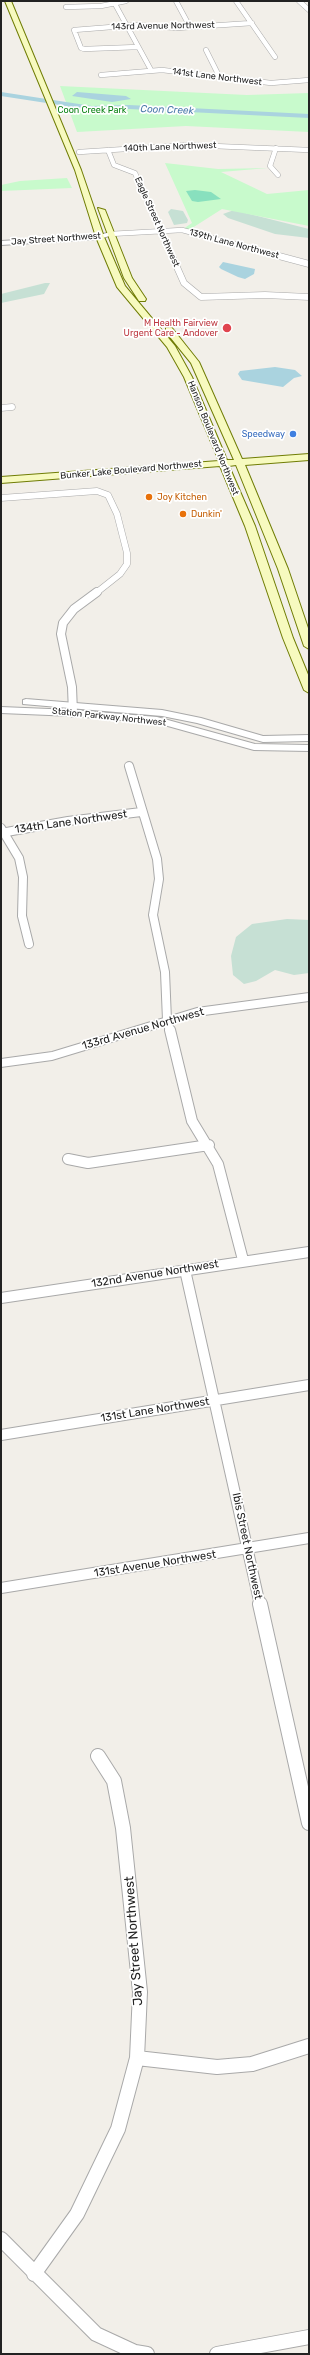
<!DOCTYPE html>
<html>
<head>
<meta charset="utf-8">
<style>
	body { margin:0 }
	#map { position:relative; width:310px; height:2355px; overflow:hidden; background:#f2efe9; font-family:Rubik,sans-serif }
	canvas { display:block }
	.frame { position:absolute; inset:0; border:2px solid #222; pointer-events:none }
</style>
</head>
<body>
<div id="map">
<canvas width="310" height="2355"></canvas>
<div class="frame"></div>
</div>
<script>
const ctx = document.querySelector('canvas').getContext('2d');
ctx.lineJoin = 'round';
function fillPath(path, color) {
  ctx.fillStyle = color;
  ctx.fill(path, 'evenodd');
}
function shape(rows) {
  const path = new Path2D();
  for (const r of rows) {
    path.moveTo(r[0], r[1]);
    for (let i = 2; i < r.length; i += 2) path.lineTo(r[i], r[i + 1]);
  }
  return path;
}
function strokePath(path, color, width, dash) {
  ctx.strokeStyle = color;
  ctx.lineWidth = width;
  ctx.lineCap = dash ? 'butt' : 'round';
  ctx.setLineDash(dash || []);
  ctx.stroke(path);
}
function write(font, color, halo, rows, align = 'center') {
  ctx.font = font + ' Rubik,sans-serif';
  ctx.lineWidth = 3.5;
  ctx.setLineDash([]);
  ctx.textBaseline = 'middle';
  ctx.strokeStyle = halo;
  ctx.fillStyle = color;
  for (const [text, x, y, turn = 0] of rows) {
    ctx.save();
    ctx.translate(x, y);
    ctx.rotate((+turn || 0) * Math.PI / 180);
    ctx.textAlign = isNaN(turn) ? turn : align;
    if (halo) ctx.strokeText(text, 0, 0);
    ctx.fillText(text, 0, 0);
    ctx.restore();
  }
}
const wetland = shape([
	[171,209,183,211,188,220,187,223,174,225,168,212],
	[234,210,309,229,309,238,275,234,228,218,223,214],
	[45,283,50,283,44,294,1,303,1,294],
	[287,919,309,920,309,973,294,975,275,970,256,981,244,984,233,975,231,956,236,937,252,924]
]);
const park = shape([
	[60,86,247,95,309,93,309,132,186,126,77,132],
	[165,163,218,169,268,168,221,172,267,194,309,190,309,226,222,209,189,230,183,229,192,223],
	[67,178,72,188,1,191,1,185,20,181]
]);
const pitch = shape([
	[195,190,211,192,221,199,198,202,192,201,186,191]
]);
const water = shape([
	[77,92,126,96,131,99,112,102,72,96],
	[223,262,255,269,254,274,245,279,238,277,221,269,219,267],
	[275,367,295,370,302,376,294,378,283,387,242,380,238,374,240,371]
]);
const river = shape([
	[1,92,92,106,129,105,309,114,309,118,129,109,92,110,1,96,1,92]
]);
const minorFar4 = shape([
	[176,1,190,27],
	[236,1,275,57],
	[299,1,309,10],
	[115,4,151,70],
	[66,7,101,6,126,1],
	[138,47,84,49,81,48,74,30,137,25,177,28,252,23],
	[206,50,219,76],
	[101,75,162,70,271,83,309,80],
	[276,148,270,166,278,175],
	[108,150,114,165,135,173,172,257],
	[79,152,189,145,309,150],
	[110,234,182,230,283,257]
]);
const minorFar3 = shape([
	[172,256,184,283,201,297,265,295,309,297],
	[279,256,309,264],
	[1,408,12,407],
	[1,498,97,491,108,495,117,514,127,553,127,564,120,574,96,593]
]);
const minorFar2 = shape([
	[73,713,72,687,61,634,63,623,74,609,97,592],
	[129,766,157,859,159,879,153,915,165,972,167,1020,170,1031],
	[1,828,19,858,23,877,22,916,29,944],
	[1,833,68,821,141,812]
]);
const minorFar1 = shape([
	[170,1030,192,1121,218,1164,243,1260],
	[68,1159,88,1163,209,1145],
	[185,1270,260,1605],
	[1,1298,309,1252],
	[1,1435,309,1385],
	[1,1588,309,1538]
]);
const minor = shape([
	[260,1604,309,1823],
	[137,2058,217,2067,252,2064,309,2046],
	[1,2239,96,2334,135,2352,147,2354],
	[34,2274,77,2214,118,2129,137,2058,140,1992,123,1828,114,1781,98,1756],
	[217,2354,309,2337]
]);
const tertiary = shape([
	[110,232,113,234,112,235,100,239,1,245,1,241,100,235,110,232],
	[26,699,162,710,201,718,263,736,309,735,309,741,263,742,197,723,162,716,23,704,23,700,26,699],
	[1,707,73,710,157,717,255,744,309,745,309,751,254,750,157,723,73,716,1,713,1,707],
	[309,993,309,1001,197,1016,52,1060,1,1067,1,1059,52,1052,197,1008,309,993]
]);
const secondary = shape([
	[5,1,11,1,81,170,104,237,125,286,175,346,192,377,227,460,234,460,191,363,166,332,166,328,172,328,199,362,242,459,309,454,309,460,245,465,288,569,309,631,309,649,304,646,278,569,236,465,229,466,255,526,293,638,309,677,309,693,304,690,283,638,245,526,220,466,1,483,1,477,219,461,184,377,167,347,117,287,96,237,75,170,5,1],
	[98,208,105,210,132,278,146,299,145,301,139,301,124,278,98,208]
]);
const markers = [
	[227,328,5,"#e0444e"],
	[293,434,4,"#3f7fe0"],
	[149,497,4,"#e8710a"],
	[183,514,4,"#e8710a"]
];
const farStreetnames = [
	["143rd Avenue Northwest",163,26,-1],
	["141st Lane Northwest",217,77,7],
	["140th Lane Northwest",170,147,-2],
	["Eagle Street Northwest",157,222,66],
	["Jay Street Northwest",56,239,-4],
	["139th Lane Northwest",234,244,15],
	["Hanson Boulevard Northwest",213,438,68],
	["Bunker Lake Boulevard Northwest",131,470,-5],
	["Station Parkway Northwest",109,717,6]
];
const farParknames = [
	["Coon Creek Park",92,110]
];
const farHealthnames = [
	["M Health Fairview",218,323],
	["Urgent Care - Andover",218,333]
];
const farShopnames = [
	["Speedway",285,434]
];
const farFoodnames = [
	["Joy Kitchen",157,497],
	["Dunkin'",191,514]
];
const farWaternames = [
	["Coon Creek",167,110,2]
];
const streetNames = [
	["134th Lane Northwest",71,822,-8],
	["133rd Avenue Northwest",143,1029,-16],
	["132nd Avenue Northwest",155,1274,-9],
	["131st Lane Northwest",155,1410,-9],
	["Ibis Street Northwest",247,1546,78],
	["131st Avenue Northwest",155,1564,-9]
];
const nearStreetnames = [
	["Jay Street Northwest",134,1941,-94]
];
fillPath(wetland, '#c6e0d4');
fillPath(park, '#c8facc');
fillPath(pitch, '#88e0be');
fillPath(water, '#aad3df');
fillPath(river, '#aad3df');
strokePath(minorFar4, '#a9a9a9', 5.5);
strokePath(minorFar3, '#a9a9a9', 7);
strokePath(minorFar2, '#a9a9a9', 10);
strokePath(minorFar1, '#a9a9a9', 12);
strokePath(minor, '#a9a9a9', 16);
strokePath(tertiary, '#a9a9a9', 2);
strokePath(secondary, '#707d05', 2);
strokePath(minorFar4, '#fff', 4.5);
strokePath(minorFar3, '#fff', 6);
strokePath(minorFar2, '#fff', 8);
strokePath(minorFar1, '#fff', 10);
strokePath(minor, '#fff', 14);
fillPath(tertiary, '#fff');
fillPath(secondary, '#f7fabf');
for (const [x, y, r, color] of markers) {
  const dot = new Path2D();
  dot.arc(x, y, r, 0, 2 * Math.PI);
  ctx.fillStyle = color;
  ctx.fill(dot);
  strokePath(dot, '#fff', 1.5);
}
write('9px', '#222', '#fff', farStreetnames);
write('9px', '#0c8416', '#fff', farParknames);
write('9px', '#be3a42', '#fff', farHealthnames, 'right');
write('9px', '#366cbe', '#fff', farShopnames, 'right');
write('9px', '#c56008', '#fff', farFoodnames, 'left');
write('italic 10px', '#4a7aab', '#fff', farWaternames);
write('11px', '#222', '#fff', streetNames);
write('13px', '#222', '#fff', nearStreetnames);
</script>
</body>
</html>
